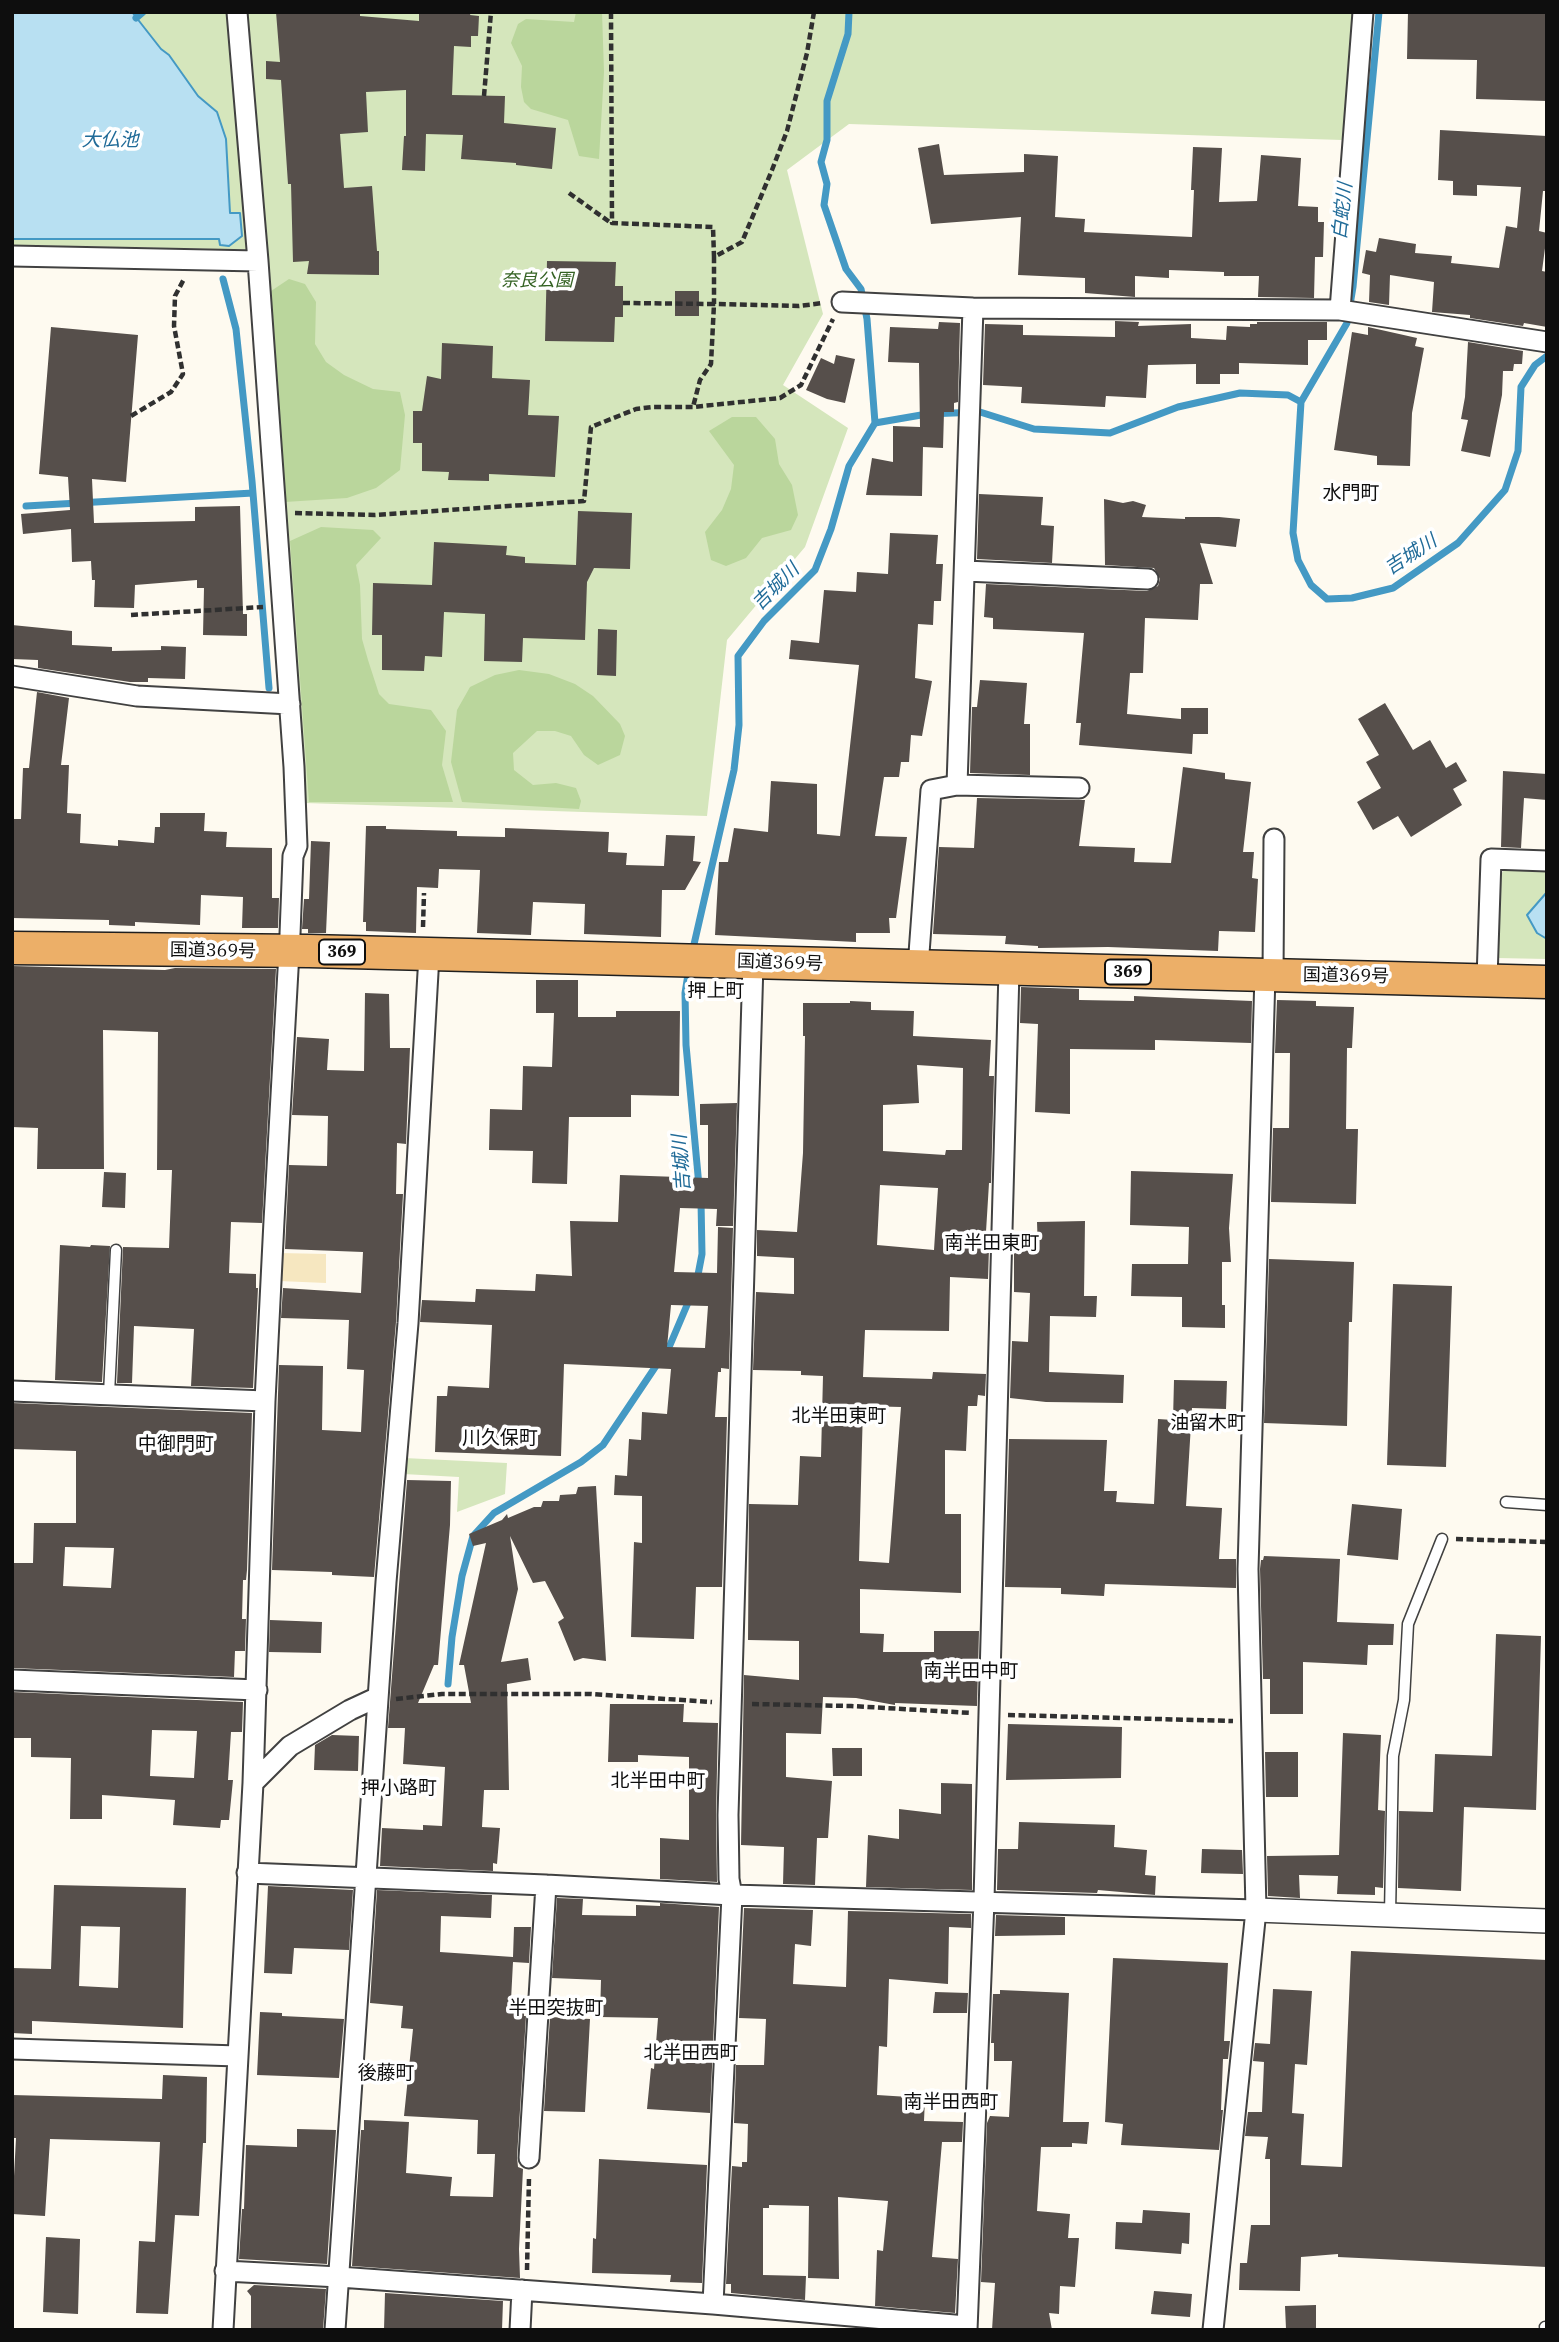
<!DOCTYPE html>
<html>
<head>
<meta charset="utf-8">
<style>
	body { margin:0 }
	#map { position:relative; width:1559px; height:2342px; overflow:hidden; background:#fefaf0; font-family:"IBM Plex Serif",serif }
	canvas { display:block }
	.frame { position:absolute; inset:0; border:14px solid #0e0e0e; pointer-events:none }
</style>
</head>
<body>
<div id="map">
<canvas width="1559" height="2342"></canvas>
<div class="frame"></div>
</div>
<script>
const ctx = document.querySelector('canvas').getContext('2d');
ctx.lineJoin = 'round';
function fillPath(path, color) {
  ctx.fillStyle = color;
  ctx.fill(path, 'evenodd');
}
function shape(rows) {
  const path = new Path2D();
  for (const r of rows) {
    path.moveTo(r[0], r[1]);
    for (let i = 2; i < r.length; i += 2) path.lineTo(r[i], r[i + 1]);
  }
  return path;
}
function strokePath(path, color, width, dash) {
  ctx.strokeStyle = color;
  ctx.lineWidth = width;
  ctx.lineCap = dash ? 'butt' : 'round';
  ctx.setLineDash(dash || []);
  ctx.stroke(path);
}
function write(font, color, halo, rows, align = 'center') {
  ctx.font = font + ' "IBM Plex Serif","Noto Sans JP",serif';
  ctx.lineWidth = 7;
  ctx.setLineDash([]);
  ctx.textBaseline = 'middle';
  ctx.strokeStyle = halo;
  ctx.fillStyle = color;
  for (const [text, x, y, turn = 0] of rows) {
    ctx.save();
    ctx.translate(x, y);
    ctx.rotate((+turn || 0) * Math.PI / 180);
    ctx.textAlign = isNaN(turn) ? turn : align;
    if (halo) ctx.strokeText(text, 0, 0);
    ctx.fillText(text, 0, 0);
    ctx.restore();
  }
}
const green = shape([
	[12,12,1353,12,1342,140,849,124,787,170,823,314,783,385,848,428,805,547,727,640,707,816,305,803,266,250,12,245],
	[1507,866,1547,867,1547,959,1497,958,1499,877],
	[404,1458,507,1463,505,1494,457,1512,459,1477,403,1474]
]);
const forest = shape([
	[576,12,602,12,604,72,599,159,579,156,568,120,531,109,524,102,521,87,522,66,511,43,518,24,526,19,574,22],
	[289,279,305,284,316,302,315,344,326,362,344,375,373,389,400,392,405,415,400,470,376,488,347,498,285,502,271,291],
	[732,417,756,417,775,439,779,464,792,485,798,515,791,530,762,538,746,558,726,566,711,560,705,532,722,510,731,489,734,465,709,431],
	[321,527,373,530,381,538,356,565,360,585,362,639,368,660,379,694,389,704,431,710,446,731,442,765,453,802,309,802,290,541],
	[519,670,549,674,575,684,593,696,620,724,625,736,620,755,598,765,584,755,571,736,555,731,537,731,513,753,514,770,533,785,556,783,576,788,581,801,579,809,462,802,451,762,457,710,470,687,495,675]
]);
const sand = shape([
	[280,1253,326,1254,326,1283,279,1281]
]);
const water = shape([
	[12,12,132,12,161,49,169,55,198,96,217,112,226,139,230,213,240,213,242,236,229,246,220,245,219,239,12,239,12,12],
	[1547,892,1547,939,1537,933,1527,915,1547,892]
]);
const stream = shape([
	[849,12,848,34,827,101,827,140,821,162,827,184,824,205,846,269,861,289,867,319,875,423],
	[136,18,143,12],
	[223,279,236,329,252,481,269,688],
	[1301,402,1347,323,1353,287,1379,12],
	[26,506,253,493],
	[692,953,734,770,739,725,738,656,764,621,815,570,831,529,849,466,875,423,927,414,980,412,1034,429,1110,433,1178,407,1240,393,1288,395,1301,402,1293,533,1298,560,1311,585,1327,599,1352,598,1393,588,1458,543,1505,490,1518,451,1521,387,1535,365,1547,356],
	[689,968,685,993,686,1045,699,1186],
	[697,1280,702,1254,701,1201],
	[448,1684,452,1637,462,1576,473,1536,494,1513,581,1462,603,1445,670,1345,690,1298]
]);
const building = shape([
	[276,12,360,12,360,16,419,21,419,12,471,12,470,15,479,16,478,36,471,36,471,47,454,46,452,95,505,96,504,123,556,128,552,169,516,165,516,163,461,159,463,135,426,134,425,171,402,170,404,136,406,136,406,90,366,92,368,132,340,134,344,188,372,186,377,251,379,251,379,275,307,274,309,261,293,262,291,184,288,184,281,80,266,79,266,61,280,62],
	[1408,12,1547,12,1547,101,1476,99,1477,60,1407,59],
	[1440,130,1547,136,1547,191,1543,191,1539,231,1547,233,1542,271,1547,272,1547,327,1524,323,1523,326,1470,318,1470,315,1432,312,1434,282,1390,275,1389,305,1369,302,1370,275,1362,273,1366,250,1376,252,1379,238,1416,244,1415,253,1452,256,1451,263,1499,268,1506,226,1517,228,1521,187,1477,185,1477,196,1453,195,1453,181,1438,180],
	[939,144,944,175,1024,172,1024,154,1058,156,1055,217,1085,219,1084,232,1192,237,1194,190,1191,190,1193,147,1222,148,1219,202,1257,201,1261,155,1301,158,1298,206,1318,207,1318,222,1324,222,1323,257,1315,257,1314,298,1258,297,1259,276,1224,276,1224,272,1169,270,1169,278,1135,276,1135,297,1085,293,1085,278,1018,275,1021,217,931,224,918,148],
	[547,261,616,262,615,286,623,286,623,317,615,317,614,342,545,341],
	[675,291,699,291,699,316,675,316],
	[1115,321,1139,322,1138,326,1191,324,1191,338,1226,340,1227,326,1250,327,1250,324,1257,324,1257,322,1327,322,1327,340,1308,340,1308,365,1239,363,1239,374,1220,374,1220,384,1196,384,1196,364,1148,365,1146,398,1106,396,1105,407,1021,403,1022,387,983,385,985,324,1023,325,1023,335,1115,337],
	[939,322,960,323,958,402,954,403,954,412,944,412,943,448,923,447,922,496,866,495,872,458,893,462,893,426,920,427,919,363,888,362,890,327,938,329],
	[51,327,138,335,126,482,92,479,94,523,195,521,195,507,240,506,243,614,247,614,247,636,203,635,204,588,197,588,197,580,135,585,134,608,94,607,95,580,92,580,91,561,72,562,71,529,23,534,21,514,70,510,68,477,39,474],
	[1368,327,1417,338,1415,346,1424,348,1412,413,1410,466,1377,465,1377,456,1334,450,1352,332,1368,335],
	[1468,342,1523,351,1522,364,1514,364,1513,371,1503,371,1502,395,1490,457,1461,451,1468,420,1461,419,1465,397],
	[442,343,493,346,492,378,530,380,528,415,559,416,555,477,489,474,489,481,448,480,449,472,422,471,422,443,413,443,413,411,422,411,427,376,441,379],
	[836,355,855,359,845,403,827,399,806,390,821,358,834,364],
	[979,494,1043,497,1041,525,1054,526,1052,563,977,559],
	[1104,499,1123,503,1133,501,1146,505,1142,517,1185,519,1185,517,1219,517,1240,519,1236,547,1200,543,1213,584,1200,584,1198,620,1145,618,1143,673,1130,673,1127,714,1181,719,1181,708,1208,708,1208,734,1193,734,1192,754,1079,745,1081,723,1076,723,1084,633,993,629,993,618,984,617,986,584,1147,591,1158,586,1160,579,1154,568,1105,565],
	[578,511,632,513,630,569,594,568,587,582,585,640,523,638,522,662,484,661,485,614,444,612,442,657,425,656,424,671,382,670,382,635,372,635,373,583,432,585,434,542,507,546,506,555,525,557,525,563,576,565],
	[890,533,938,535,936,564,943,564,941,601,934,601,933,625,918,624,915,678,932,681,922,736,911,735,909,762,901,762,899,777,884,777,875,836,907,837,896,918,889,918,890,933,856,933,856,942,715,935,719,862,728,862,734,828,768,832,771,781,817,784,817,834,840,836,859,665,789,659,791,640,819,643,824,590,856,592,857,572,888,574],
	[12,625,72,631,72,645,112,647,112,651,161,650,161,646,186,647,185,679,148,678,148,682,130,682,38,668,38,660,12,659],
	[598,629,617,630,616,676,597,675],
	[980,680,1027,683,1024,724,1030,724,1030,775,970,773,972,707,977,707],
	[37,692,69,698,61,765,69,765,67,813,81,814,80,843,118,846,118,840,154,843,155,827,160,827,160,813,205,813,204,831,227,832,226,847,272,848,272,898,279,898,278,928,242,928,243,897,201,895,200,925,135,922,135,926,109,925,109,920,12,918,12,828,14,819,21,819,23,768,29,768],
	[1385,703,1413,750,1430,740,1446,768,1456,762,1467,781,1453,789,1462,805,1411,837,1398,816,1373,830,1357,802,1381,788,1366,762,1379,755,1358,719],
	[1183,767,1225,773,1225,779,1251,782,1243,852,1254,852,1252,878,1258,879,1255,932,1219,931,1218,951,1108,947,1038,948,1038,946,1005,944,1006,936,933,934,939,847,974,848,977,798,1085,800,1079,846,1135,848,1134,862,1171,863],
	[1503,771,1547,774,1547,800,1524,798,1521,848,1501,847],
	[366,826,386,826,386,829,457,831,457,836,505,837,505,828,609,832,608,852,627,853,626,865,664,866,666,835,695,836,693,861,701,862,685,890,662,890,661,937,584,934,585,904,533,902,531,935,477,933,480,870,439,869,438,888,417,887,416,933,366,931,366,922,363,922],
	[311,841,330,842,326,933,308,933,308,929,302,929,304,899,309,899],
	[12,966,165,970,175,968,276,969,262,1223,231,1222,229,1273,256,1274,256,1288,258,1288,253,1388,191,1386,194,1329,134,1326,132,1383,117,1383,123,1247,169,1248,172,1170,157,1170,158,1032,103,1030,104,1169,37,1169,38,1128,12,1127],
	[536,980,578,980,578,1017,616,1017,616,1011,680,1011,679,1096,631,1095,631,1117,569,1117,567,1184,532,1183,533,1151,489,1150,490,1109,522,1110,523,1066,552,1067,554,1013,536,1013],
	[1021,987,1079,989,1079,1000,1134,1001,1134,996,1155,997,1252,1001,1251,1043,1155,1040,1155,1050,1070,1049,1070,1114,1035,1112,1038,1024,1020,1023],
	[365,993,389,994,390,1048,410,1048,406,1144,397,1143,396,1194,403,1194,396,1322,374,1577,332,1575,332,1572,272,1570,279,1365,323,1366,322,1430,361,1432,364,1370,347,1369,349,1320,281,1318,283,1288,361,1293,363,1252,285,1249,289,1165,327,1166,328,1116,292,1115,297,1037,329,1039,327,1070,364,1071],
	[1277,1000,1316,1001,1316,1006,1354,1007,1352,1048,1347,1048,1346,1129,1358,1129,1356,1204,1271,1202,1273,1128,1289,1128,1290,1053,1275,1053],
	[850,1001,871,1002,871,1010,914,1011,913,1036,991,1040,989,1076,994,1076,991,1183,989,1183,985,1248,989,1248,988,1279,950,1277,949,1331,865,1330,863,1377,932,1379,933,1372,986,1374,985,1396,978,1395,977,1406,968,1406,966,1451,945,1450,945,1514,961,1514,961,1593,860,1589,860,1633,884,1634,883,1652,934,1652,934,1631,979,1631,977,1706,895,1703,895,1705,856,1698,823,1697,821,1734,786,1733,786,1777,832,1781,828,1838,817,1838,815,1885,783,1884,784,1847,741,1845,744,1675,799,1680,799,1641,748,1640,749,1504,798,1505,800,1456,821,1457,823,1376,801,1375,801,1371,753,1370,756,1292,794,1294,794,1258,757,1256,757,1230,797,1232,803,1153,805,1036,803,1036,803,1003,850,1003],
	[917,1065,963,1068,962,1150,946,1150,945,1155,883,1151,883,1105,919,1103],
	[880,1185,938,1188,934,1250,877,1245],
	[863,1406,901,1407,889,1563,859,1561],
	[737,1103,733,1226,716,1226,717,1209,680,1208,674,1272,717,1273,718,1227,733,1228,729,1369,721,1368,721,1372,718,1372,715,1417,727,1417,722,1587,696,1587,694,1639,631,1637,634,1542,642,1543,642,1496,614,1495,615,1475,627,1476,629,1439,641,1440,642,1412,667,1414,671,1369,564,1364,561,1456,435,1452,437,1396,447,1396,448,1386,489,1388,492,1325,420,1322,422,1300,475,1302,476,1289,535,1291,536,1274,572,1276,570,1221,618,1222,620,1175,708,1178,708,1125,700,1125,700,1104],
	[671,1305,708,1306,705,1348,667,1347],
	[1131,1171,1233,1174,1229,1228,1231,1262,1222,1262,1222,1305,1225,1305,1225,1328,1182,1327,1182,1297,1131,1296,1132,1264,1188,1264,1189,1227,1130,1225],
	[104,1172,126,1173,125,1208,102,1207],
	[1085,1221,1084,1296,1097,1296,1096,1317,1050,1316,1049,1372,1124,1375,1123,1403,1046,1402,1010,1398,1012,1341,1028,1342,1030,1293,1014,1292,1014,1250,1038,1251,1037,1222],
	[60,1245,90,1247,91,1245,110,1246,102,1382,55,1380],
	[1269,1259,1354,1262,1352,1322,1349,1322,1347,1426,1264,1423],
	[1393,1284,1452,1286,1446,1467,1387,1465],
	[1174,1380,1227,1381,1226,1409,1192,1408,1186,1506,1222,1508,1219,1559,1236,1559,1236,1588,1105,1584,1104,1596,1061,1594,1061,1588,1005,1587,1009,1439,1107,1440,1104,1491,1117,1491,1116,1502,1154,1504,1158,1419,1173,1420],
	[12,1403,252,1413,247,1570,246,1580,243,1580,242,1619,246,1619,245,1651,235,1651,234,1677,12,1668,12,1563,33,1563,34,1523,76,1523,76,1451,12,1449],
	[65,1547,114,1548,111,1588,63,1586],
	[407,1480,451,1481,450,1525,438,1665,434,1665,418,1703,471,1703,464,1665,459,1665,486,1543,473,1546,469,1534,502,1520,507,1514,508,1518,534,1507,541,1507,543,1501,559,1501,560,1495,576,1494,578,1487,596,1486,606,1661,583,1658,574,1661,558,1622,564,1618,545,1581,533,1583,510,1536,518,1589,501,1662,528,1658,531,1680,507,1684,509,1790,484,1790,482,1827,500,1828,497,1864,493,1863,493,1871,380,1866,382,1828,423,1830,423,1825,442,1826,445,1767,403,1764,405,1728,388,1728],
	[1352,1504,1402,1509,1398,1560,1347,1555],
	[1264,1556,1340,1559,1337,1622,1394,1624,1393,1645,1368,1645,1367,1665,1303,1662,1303,1714,1270,1714,1270,1679,1263,1679,1260,1569,1261,1560,1263,1560],
	[270,1620,322,1622,321,1653,269,1652],
	[1496,1634,1541,1636,1536,1810,1464,1807,1461,1891,1398,1888,1399,1811,1433,1812,1435,1754,1492,1756],
	[12,1692,243,1702,242,1732,231,1732,228,1780,233,1780,229,1820,221,1820,220,1828,173,1825,175,1800,102,1795,102,1819,70,1819,71,1758,31,1757,31,1738,12,1738],
	[152,1730,197,1731,194,1778,150,1776],
	[610,1704,684,1704,683,1722,718,1723,716,1815,717,1882,660,1879,660,1838,689,1840,689,1757,638,1755,638,1762,608,1762],
	[1008,1724,1122,1727,1121,1778,1006,1780],
	[1343,1733,1381,1735,1378,1810,1385,1811,1383,1888,1375,1887,1375,1895,1337,1894,1338,1876,1299,1875,1300,1898,1268,1896,1267,1856,1339,1855],
	[332,1735,359,1736,358,1771,314,1770,315,1745],
	[832,1748,862,1748,862,1776,833,1776],
	[1265,1752,1298,1752,1298,1797,1266,1797],
	[941,1783,972,1784,972,1890,866,1887,868,1835,899,1839,899,1809,941,1814],
	[1019,1822,1115,1825,1114,1847,1147,1850,1145,1875,1156,1876,1155,1895,1098,1890,1097,1893,997,1890,998,1849,1018,1849],
	[1202,1849,1242,1850,1243,1874,1201,1873],
	[54,1885,186,1888,183,2028,32,2021,32,2034,12,2033,12,1968,51,1969],
	[81,1926,120,1927,118,1988,79,1986],
	[268,1886,353,1890,349,1950,294,1948,292,1974,264,1973],
	[377,1890,492,1895,491,1918,441,1916,440,1952,513,1957,514,1927,531,1927,529,1963,513,1962,511,2000,524,2000,524,2016,526,2016,517,2157,518,2167,523,2169,519,2249,520,2278,352,2266,361,2130,364,2130,364,2120,409,2122,406,2173,452,2177,450,2196,493,2197,495,2154,477,2154,478,2120,404,2116,413,2029,401,2028,403,2006,370,2003],
	[557,1898,583,1899,582,1915,636,1916,636,1905,660,1906,660,1903,719,1907,710,2113,647,2109,651,2068,654,2069,658,2018,600,2017,601,1980,552,1978],
	[744,1908,813,1910,811,1946,795,1944,793,1984,846,1987,848,1911,971,1914,971,1928,949,1927,948,1984,889,1979,887,2047,879,2046,877,2095,925,2098,924,2121,963,2122,962,2142,942,2142,932,2257,958,2259,955,2313,875,2306,877,2250,883,2251,888,2201,838,2197,839,2279,808,2278,809,2206,769,2205,769,2208,763,2208,763,2275,806,2276,805,2300,731,2293,731,2284,726,2284,732,2166,742,2167,742,2162,747,2162,748,2124,734,2123,736,2065,764,2065,766,2019,739,2018],
	[996,1915,1065,1917,1065,1935,995,1936],
	[1351,1951,1547,1960,1547,2267,1338,2257,1338,2254,1301,2257,1300,2291,1239,2290,1240,2263,1247,2263,1251,2225,1270,2225,1270,2159,1265,2159,1268,2137,1245,2136,1248,2112,1262,2112,1264,2062,1253,2061,1255,2043,1270,2044,1273,1989,1312,1991,1307,2065,1295,2064,1292,2113,1304,2114,1301,2165,1342,2167],
	[1113,1958,1228,1963,1224,2041,1230,2041,1228,2059,1223,2059,1221,2110,1223,2110,1219,2150,1121,2145,1123,2124,1105,2122],
	[1000,1990,1069,1993,1063,2122,1089,2122,1087,2144,1072,2143,1072,2147,1041,2147,1037,2211,1070,2214,1068,2238,1079,2238,1075,2287,1060,2286,1059,2314,1049,2313,1052,2330,992,2330,995,2283,981,2282,987,2123,990,2116,1009,2117,1012,2061,994,2061,994,2043,991,2043,993,1994,1000,1994],
	[935,1992,968,1993,967,2013,933,2013],
	[260,2012,282,2013,282,2016,344,2019,339,2078,257,2075],
	[550,2017,590,2019,585,2112,544,2111],
	[163,2075,207,2077,206,2143,203,2143,199,2216,175,2215,168,2314,136,2313,139,2241,155,2242,160,2142,50,2139,45,2216,12,2214,16,2138,12,2138,12,2095,162,2099],
	[297,2129,336,2130,327,2264,239,2259,242,2209,244,2209,246,2145,297,2147],
	[599,2159,707,2165,702,2283,670,2282,671,2275,592,2273,593,2238,596,2239],
	[1143,2210,1190,2213,1189,2244,1182,2243,1181,2254,1115,2249,1116,2222,1142,2223],
	[46,2237,80,2239,78,2314,43,2312],
	[254,2285,326,2289,323,2330,251,2330,251,2296,247,2291],
	[1154,2291,1192,2294,1190,2317,1151,2314],
	[385,2293,503,2301,502,2330,384,2330],
	[1316,2305,1316,2328,1286,2329,1285,2306]
]);
const path = shape([
	[611,12,612,223,713,227,714,257],
	[814,12,807,53,787,131,772,170,742,242,714,257,714,304,799,306,823,303],
	[484,96,491,12],
	[569,193,611,223],
	[623,303,714,304,711,364,700,380,693,407],
	[131,416,171,392,183,374,174,326,175,296,184,279],
	[295,513,375,515,584,501,591,427,636,409,653,407,693,407,780,398,801,385,833,319],
	[131,615,263,607],
	[423,927,424,893],
	[1456,1539,1547,1542],
	[396,1699,442,1694,591,1694,712,1702],
	[752,1704,851,1706,971,1713],
	[1008,1715,1233,1721],
	[527,2270,529,2177]
]);
const service = shape([
	[109,1394,116,1250],
	[1506,1502,1547,1505],
	[1390,1914,1393,1756,1404,1700,1408,1624,1442,1539],
	[1545,2327,1547,2327]
]);
const minor = shape([
	[237,12,258,261],
	[12,256,258,261,294,767,297,846,293,856,290,934,274,1221,265,1401,253,1783,223,2330],
	[842,302,973,308,1340,310,1547,342],
	[1340,310,1363,12],
	[965,571,1148,579],
	[12,676,137,696,290,704],
	[957,785,1079,788],
	[918,967,931,790,957,785,973,308],
	[1273,975,1274,839],
	[1487,979,1491,859,1547,861],
	[12,1391,265,1401],
	[12,1680,257,1690],
	[253,1783,290,1746,350,1710,378,1697],
	[247,1873,546,1885,732,1895,1256,1910],
	[12,2049,238,2056],
	[529,2158,546,1885],
	[225,2271,339,2277,713,2304,966,2326],
	[713,2304,732,1895,729,1879,728,1815,753,963],
	[335,2330,386,1582,408,1323,429,955],
	[520,2330,522,2290],
	[967,2330,984,1900,1009,970],
	[1213,2330,1256,1910,1248,1569,1265,974]
]);
const tertiary = shape([
	[1256,1910,1547,1921]
]);
const trunk = shape([
	[12,948,309,951,1547,982]
]);
const shields = [
	[342,952,46],
	[1128,972,46]
];
const shieldNames = [
	["369",342,952],
	["369",1128,972]
];
const parkNames = [
	["奈良公園",537,281]
];
const streetNames = [
	["国道369号",213,951,1],
	["国道369号",780,963,2],
	["国道369号",1346,976,1]
];
const waterNames = [
	["大仏池",110,141],
	["白蛇川",1343,211,-84],
	["吉城川",1411,555,-33],
	["吉城川",776,587,-45],
	["吉城川",682,1163,-94]
];
const neighbourhoodNames = [
	["水門町",1351,494],
	["押上町",716,992],
	["南半田東町",992,1244],
	["北半田東町",839,1417],
	["油留木町",1208,1424],
	["川久保町",500,1439],
	["中御門町",176,1445],
	["南半田中町",971,1672],
	["北半田中町",658,1782],
	["押小路町",399,1789],
	["半田突抜町",556,2009],
	["北半田西町",691,2054],
	["後藤町",386,2074],
	["南半田西町",951,2103]
];
fillPath(green, '#d5e6bc');
fillPath(forest, '#bad69c');
fillPath(sand, '#f6e7c0');
fillPath(water, '#b8e0f2');
strokePath(water, '#4499c4', 2);
strokePath(stream, '#4499c4', 7);
fillPath(building, '#564f4b');
strokePath(service, '#414141', 13);
strokePath(minor, '#414141', 23);
strokePath(tertiary, '#414141', 26);
strokePath(trunk, '#1f1f1f', 35);
strokePath(path, '#303030', 4.5, [7, 3.5]);
strokePath(service, '#fff', 10);
strokePath(minor, '#fff', 19);
strokePath(tertiary, '#fff', 23);
strokePath(trunk, '#ecaf68', 32);
for (const [x, y, w] of shields) {
  const box = new Path2D();
  box.roundRect(x - w / 2, y - 12.5, w, 25, 5);
  ctx.fillStyle = '#fff';
  ctx.fill(box);
  strokePath(box, '#0e0e0e', 2);
}
write('bold 16px', '#0e0e0e', null, shieldNames);
write('italic 18px', '#346223', '#fff', parkNames);
write('18px', '#0e0e0e', '#fff', streetNames);
write('italic 19px', '#206b98', '#fff', waterNames);
write('19px', '#0e0e0e', '#fff', neighbourhoodNames);
</script>
</body>
</html>
